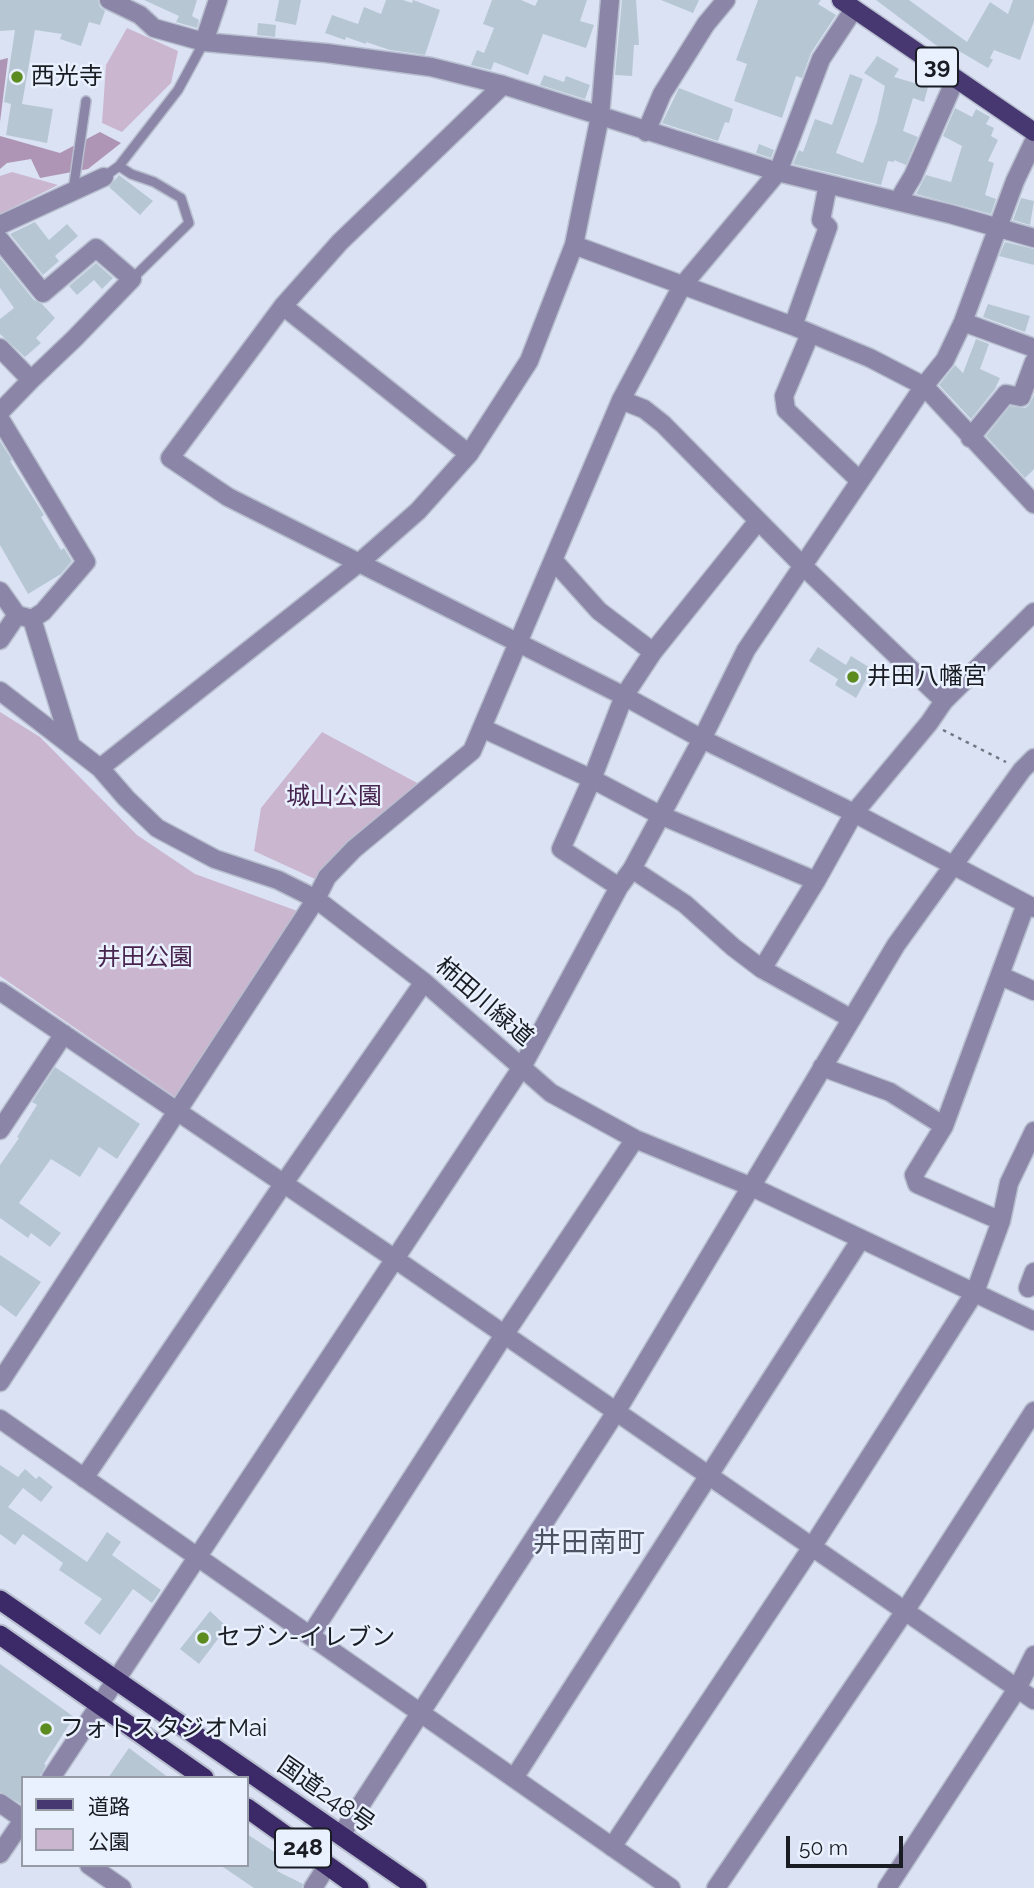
<!DOCTYPE html>
<html>
<head>
<meta charset="utf-8">
<style>
	body { margin:0 }
	#map { position:relative; width:1034px; height:1888px; overflow:hidden; background:#dae2f4; font-family:Raleway,"Noto Sans JP",sans-serif }
	canvas { display:block }
	.legend { position:absolute; left:21px; top:1776px; width:228px; height:91px; box-sizing:border-box; background:#e9f0fe; border:2px solid #969ba6; margin:0; padding:9px 12px; list-style:none; font-size:21px; color:#191c22 }
	.legend li { display:flex; align-items:center; gap:14px; height:35px }
	.legend b { width:35px; border:2px solid #969ba6 }
	.scale { position:absolute; left:786px; top:1836px; width:117px; height:32px; box-sizing:border-box; border:4px solid #191c22; border-top:0; padding-left:9px; font-size:21px; line-height:24px; white-space:nowrap; color:#191c22; -webkit-text-stroke:5px #e9f0fe; paint-order:stroke }
</style>
</head>
<body>
<div id="map">
<canvas width="1034" height="1888"></canvas>
<ul class="legend">
<li><b style="height:9px;background:#473872"></b>道路</li>
<li><b style="height:19px;background:#cbb6cf"></b>公園</li>
</ul>
<div class="scale">50 m</div>
</div>
<script>
const ctx = document.querySelector('canvas').getContext('2d');
ctx.lineJoin = 'round';
function fillPath(path, color) {
  ctx.fillStyle = color;
  ctx.fill(path, 'evenodd');
}
function shape(rows) {
  const path = new Path2D();
  for (const r of rows) {
    path.moveTo(r[0], r[1]);
    for (let i = 2; i < r.length; i += 2) path.lineTo(r[i], r[i + 1]);
  }
  return path;
}
function strokePath(path, color, width, dash) {
  ctx.strokeStyle = color;
  ctx.lineWidth = width;
  ctx.lineCap = dash ? 'butt' : 'round';
  ctx.setLineDash(dash || []);
  ctx.stroke(path);
}
function write(font, color, halo, rows, align = 'center') {
  ctx.font = font + ' Raleway,"Noto Sans JP",sans-serif';
  ctx.lineWidth = 5;
  ctx.setLineDash([]);
  ctx.textBaseline = 'middle';
  ctx.strokeStyle = halo;
  ctx.fillStyle = color;
  for (const [text, x, y, turn = 0] of rows) {
    ctx.save();
    ctx.translate(x, y);
    ctx.rotate((+turn || 0) * Math.PI / 180);
    ctx.textAlign = isNaN(turn) ? turn : align;
    if (halo) ctx.strokeText(text, 0, 0);
    ctx.fillText(text, 0, 0);
    ctx.restore();
  }
}
const green = shape([
	[127,28,178,51,171,83,122,132,102,123,106,65],
	[12,172,58,185,0,214,0,176],
	[0,712,40,737,137,835,195,874,303,913,175,1097,0,976],
	[322,732,421,785,315,879,254,851,261,808]
]);
const forest = shape([
	[8,58,0,122,0,60],
	[100,132,121,143,88,169,40,178,31,159,7,163,0,169,0,136,60,153]
]);
const building = shape([
	[0,0,98,0,100,7,105,11,100,25,89,22,81,46,60,39,62,34,35,30,22,104,53,109,47,143,6,135,11,104,4,102,15,30,0,31],
	[144,0,197,0,192,16,199,20,197,28,176,22,179,16],
	[279,0,301,0,296,25,275,21],
	[386,0,403,0,412,3,413,0,440,10,425,55,390,50,366,42,366,44,346,37,345,40,325,33,332,15,358,24,364,7,381,14],
	[492,0,521,0,535,6,538,0,587,0,580,21,594,25,586,48,543,34,528,75,494,62,491,70,471,65,477,50,484,53,494,28,483,24],
	[622,0,636,0,639,45,634,45,632,76,615,75],
	[661,0,699,0,693,13],
	[758,0,821,0,818,4,836,15,811,53,802,78,796,76,782,118,734,101,747,64,736,60],
	[876,0,909,0,967,42,990,2,1008,14,1013,0,1034,0,1034,21,1020,60,994,50,990,58,993,60,988,68,959,51,953,58],
	[258,23,276,25,275,37,257,35],
	[877,56,899,69,894,77,928,87,924,102,913,98,903,131,918,137,906,165,894,160,894,162,888,161,881,185,793,164,799,150,803,152,815,119,832,125,850,74,863,79,836,153,863,163,877,122,885,86,864,73],
	[544,75,564,82,566,76,590,85,585,99,540,85],
	[679,88,733,109,729,123,725,122,718,141,662,123],
	[955,108,972,117,976,109,990,117,986,124,994,128,991,136,998,140,988,161,994,163,985,195,996,199,991,214,916,194,926,175,951,182,962,146,943,136],
	[759,144,774,150,771,158,756,153],
	[119,175,153,201,140,215,109,187],
	[1021,198,1034,201,1030,225,1013,220],
	[35,222,49,240,67,224,78,236,55,256,59,261,43,275,10,234],
	[1005,242,1034,249,1034,265,999,256],
	[0,258,34,300,42,304,55,318,36,338,41,343,25,357,0,334,0,319,14,308,0,288],
	[96,263,113,278,102,289,94,280,77,295,69,286],
	[988,304,1030,316,1025,332,983,317],
	[976,339,989,344,980,369,1000,378,995,389,971,419,939,385,955,365,963,373],
	[1034,395,1034,469,1025,478,986,436,1010,406,1025,408,1029,405],
	[0,441,12,460,10,461,44,515,41,517,61,550,64,548,72,561,61,574,28,594,0,545],
	[818,647,846,665,851,656,872,669,856,698,835,685,838,679,809,661],
	[55,1067,140,1124,117,1159,99,1147,80,1177,51,1159,19,1203,61,1233,50,1247,31,1233,28,1238,0,1218,0,1165,19,1138,17,1137,37,1105,32,1102],
	[0,1255,41,1282,16,1317,0,1305],
	[0,1465,18,1477,25,1469,36,1479,39,1476,53,1487,41,1502,23,1488,8,1507,87,1562,107,1532,121,1542,112,1555,161,1590,152,1603,133,1589,100,1635,84,1623,102,1599,59,1570,63,1563,23,1534,15,1545,0,1534],
	[210,1611,227,1627,199,1664,180,1649],
	[0,1664,74,1717,44,1764,46,1765,39,1778,23,1778,21,1804,0,1792],
	[129,1748,169,1778,108,1778],
	[247,1834,285,1859,277,1871,303,1884,302,1888,254,1888,220,1865,247,1865]
]);
const path = shape([
	[943,730,1006,762]
]);
const service = shape([
	[119,166,178,90,204,42],
	[104,177,119,166,131,174,154,182,181,198,189,223,132,279],
	[73,191,86,101]
]);
const minor = shape([
	[109,0,140,15,154,28,204,42,326,53,431,67,503,85,778,172,950,214,1034,238],
	[204,42,218,0],
	[503,85,340,242,283,306,170,458,228,497,624,696,702,739,854,813,1034,908],
	[646,132,662,94,706,24,726,0],
	[898,201,913,176,955,80],
	[0,225,104,177],
	[0,240,43,293,96,248,132,279,74,339,31,380,0,348],
	[574,245,793,326,870,358,924,386,1034,504],
	[283,306,469,454],
	[963,322,1034,348],
	[793,326,828,227,821,220,828,184],
	[810,334,784,396,786,410,860,481],
	[621,400,644,409,663,424,802,565,944,701,1034,612],
	[0,412,31,380],
	[0,419,86,562,43,612,32,619,17,615],
	[970,438,1006,394,1021,397,1034,362],
	[554,561,599,611,653,652],
	[0,591,17,615,0,640],
	[32,619,71,746],
	[0,691,100,768,126,798,157,828,215,859,278,880,316,899,424,982,551,1093,635,1139,752,1187,1034,1321],
	[482,728,592,779,660,815,816,881],
	[100,768,360,562,418,511,469,454,529,361,574,245,600,116,610,0],
	[632,869,685,904,733,947,762,969,852,1019],
	[619,887,561,849,592,779,624,696,653,652,758,521],
	[762,969,816,881,854,813,929,723,944,701],
	[1001,976,1034,991],
	[0,991,395,1259,1034,1700],
	[822,1067,890,1092,944,1126],
	[0,1130,64,1034],
	[1001,1221,917,1184,914,1175,944,1126,1026,904],
	[1028,1288,1034,1272],
	[0,1382,316,899,327,877,354,849,472,751,621,400,682,286,778,172,821,59,854,9],
	[84,1478,284,1183,424,982],
	[310,1636,504,1335,635,1139],
	[51,1778,522,1067,619,887,632,869,702,739,746,650,924,386,945,360,963,322,1015,181,1034,141],
	[514,1778,861,1239],
	[0,1803,23,1819],
	[341,1835,616,1412,896,945,1022,770,1034,758],
	[612,1847,812,1547,975,1292,1001,1221,1009,1183,1034,1131],
	[0,1854,23,1820],
	[89,1865,122,1888],
	[313,1888,327,1866],
	[716,1888,905,1611,1034,1411],
	[887,1888,1017,1689,1034,1655]
]);
const tertiary = shape([
	[0,1419,671,1888]
]);
const primary = shape([
	[841,0,1034,132]
]);
const trunk = shape([
	[0,1600,417,1888],
	[0,1635,204,1778],
	[247,1808,359,1888]
]);
const markers = [
	[17,77,7,"#5c8b1f"],
	[853,677,7,"#5c8b1f"],
	[203,1638,7,"#5c8b1f"],
	[46,1729,7,"#5c8b1f"]
];
const shields = [
	[937,67,42],
	[303,1848,56]
];
const shieldNames = [
	["39",937,67],
	["248",303,1848]
];
const poiNames = [
	["西光寺",31,77],
	["井田八幡宮",867,677],
	["セブン-イレブン",217,1638],
	["フォトスタジオMai",60,1729]
];
const parkNames = [
	["城山公園",334,797],
	["井田公園",145,958]
];
const streetNames = [
	["柿田川緑道",484,1002,41],
	["国道248号",326,1795,35]
];
const quarterNames = [
	["井田南町",589,1544]
];
fillPath(green, '#cbb6cf');
fillPath(forest, '#af95b5');
fillPath(building, '#b6c7d3');
strokePath(service, '#b7bece', 12);
strokePath(minor, '#b7bece', 21);
strokePath(tertiary, '#b7bece', 21);
strokePath(primary, '#b7bece', 21);
strokePath(trunk, '#b7bece', 23);
strokePath(path, '#727883', 2.5, [3.5, 5]);
strokePath(service, '#8b85a7', 9);
strokePath(minor, '#8b85a7', 18);
strokePath(tertiary, '#8b85a7', 18);
strokePath(primary, '#473872', 18);
strokePath(trunk, '#3c2968', 19);
for (const [x, y, r, color] of markers) {
  const dot = new Path2D();
  dot.arc(x, y, r, 0, 2 * Math.PI);
  ctx.fillStyle = color;
  ctx.fill(dot);
  strokePath(dot, '#e9f0fe', 2.5);
}
for (const [x, y, w] of shields) {
  const box = new Path2D();
  box.roundRect(x - w / 2, y - 19.5, w, 39, 5);
  ctx.fillStyle = '#e9f0fe';
  ctx.fill(box);
  strokePath(box, '#191c22', 2);
}
write('bold 23px', '#191c22', null, shieldNames);
write('24px', '#191c22', '#e9f0fe', poiNames, 'left');
write('24px', '#48254f', '#e9f0fe', parkNames);
write('24px', '#191c22', '#e9f0fe', streetNames);
write('28px', '#4d5362', '#e9f0fe', quarterNames);
</script>
</body>
</html>
